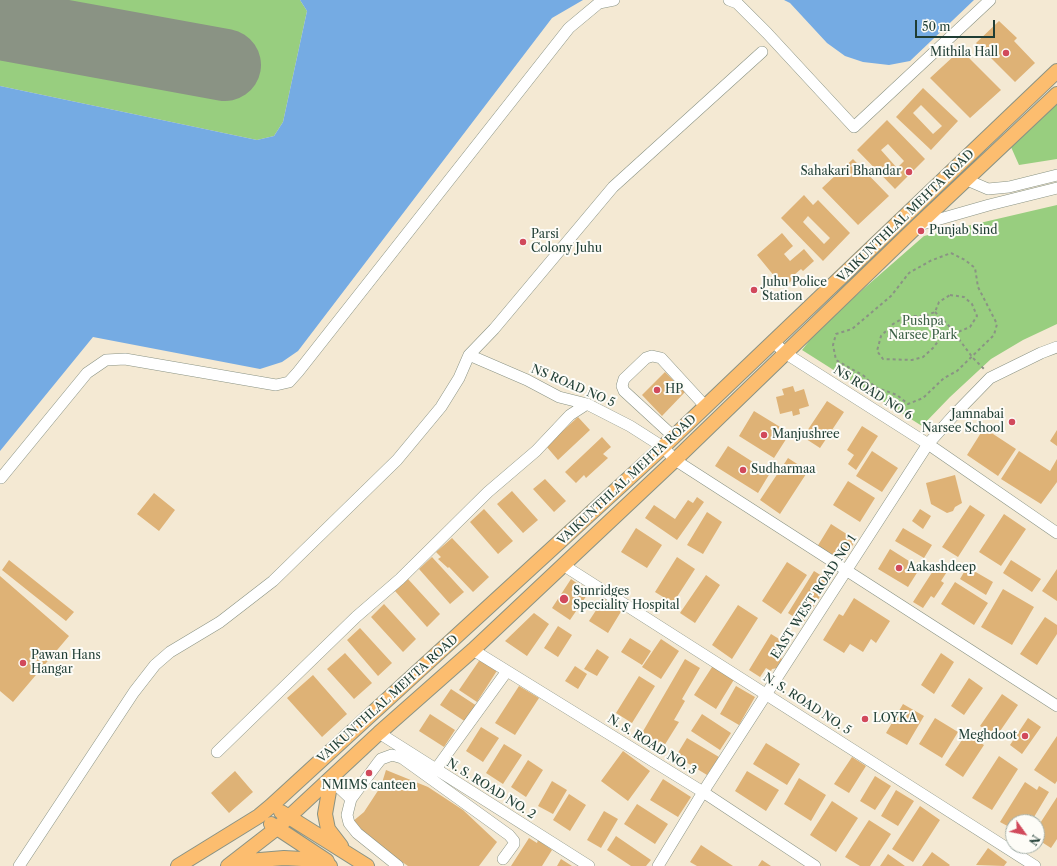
<!DOCTYPE html>
<html>
<head>
<meta charset="utf-8">
<style>
	body { margin:0 }
	#map { position:relative; width:1057px; height:866px; overflow:hidden; background:#f4e9d3; font-family:"Libre Caslon Text",serif }
	canvas { display:block }
	.north { position:absolute; left:1005px; top:814px; width:40px; height:40px; box-sizing:border-box; background:#fdfcf7; border:1px solid #a4b0a9; border-radius:50%; rotate:123deg; font-size:11px; font-weight:700; line-height:16px; text-align:center; color:#1f3d34 }
	.north::after { content:''; display:block; margin:auto; width:14px; height:18px; background:#d1495b; clip-path:polygon(50% 0,100% 100%,50% 72%,0 100%) }
	.scale { position:absolute; left:915px; top:20px; width:80px; height:18px; box-sizing:border-box; border:2px solid #1f3d34; border-top:0; padding-left:5px; font-size:12px; line-height:14px; white-space:nowrap; color:#1f3d34; -webkit-text-stroke:3px #fdfcf7; paint-order:stroke }
</style>
</head>
<body>
<div id="map">
<canvas width="1057" height="866"></canvas>
<div class="north">N</div>
<div class="scale">50 m</div>
</div>
<script>
const ctx = document.querySelector('canvas').getContext('2d');
ctx.lineJoin = 'round';
function fillPath(path, color) {
  ctx.fillStyle = color;
  ctx.fill(path, 'evenodd');
}
function shape(rows) {
  const path = new Path2D();
  for (const r of rows) {
    path.moveTo(r[0], r[1]);
    for (let i = 2; i < r.length; i += 2) path.lineTo(r[i], r[i + 1]);
  }
  return path;
}
function strokePath(path, color, width, dash) {
  ctx.strokeStyle = color;
  ctx.lineWidth = width;
  ctx.lineCap = dash ? 'butt' : 'round';
  ctx.setLineDash(dash || []);
  ctx.stroke(path);
}
function write(font, color, halo, rows, align = 'center') {
  ctx.font = font + ' "Libre Caslon Text",serif';
  ctx.lineWidth = 4;
  ctx.setLineDash([]);
  ctx.textBaseline = 'middle';
  ctx.strokeStyle = halo;
  ctx.fillStyle = color;
  for (const [text, x, y, turn = 0] of rows) {
    ctx.save();
    ctx.translate(x, y);
    ctx.rotate((+turn || 0) * Math.PI / 180);
    ctx.textAlign = isNaN(turn) ? turn : align;
    if (halo) ctx.strokeText(text, 0, 0);
    ctx.fillText(text, 0, 0);
    ctx.restore();
  }
}
const green = shape([
	[0,0,300,0,307,11,283,122,274,136,257,140,0,86,0,38,229,79,236,46,0,2],
	[1057,104,1057,159,1019,165,1011,147],
	[1057,205,1057,324,1023,340,991,359,950,397,922,426,802,350,821,326,924,236]
]);
const water = shape([
	[300,0,583,0,552,18,298,351,282,362,260,369,93,337,0,451,0,86,257,140,274,136,283,122,307,11],
	[784,0,974,0,910,61,889,65,863,62,845,56,827,43,790,3]
]);
const runway = shape([
	[0,24,225,65]
]);
const building = shape([
	[999,21,1017,38,1014,41,1035,63,1015,82,976,43],
	[956,54,966,55,1001,90,970,118,930,78],
	[923,88,958,121,931,150,896,117],
	[921,105,942,126,933,134,913,113],
	[887,120,925,159,895,189,857,150],
	[888,144,904,161,897,168,881,150],
	[853,159,889,196,858,225,822,188],
	[804,195,813,205,818,200,850,233,823,261,781,218],
	[808,216,830,238,824,244,803,222],
	[782,233,793,246,784,254,790,261,804,249,814,261,803,271,801,269,794,275,795,277,784,288,757,255],
	[665,372,685,392,662,416,642,395],
	[793,386,795,392,804,389,809,406,799,409,800,414,793,416,792,411,780,414,776,397,784,395,782,389],
	[827,401,844,412,820,448,803,437],
	[754,411,790,433,774,458,739,436],
	[578,417,590,430,558,460,546,446],
	[862,426,878,436,856,470,848,464,854,455,847,450],
	[984,428,1016,449,998,476,967,455],
	[1057,430,1057,446,1050,441],
	[602,437,611,447,603,454,608,458,586,478,584,475,576,483,565,472],
	[728,446,770,473,758,493,715,466],
	[872,451,898,468,882,492,856,476],
	[1019,451,1050,471,1057,459,1057,482,1041,504,1001,479],
	[788,458,808,471,780,514,760,500],
	[955,475,962,503,955,507,953,511,947,513,931,504,926,483],
	[545,479,566,501,554,512,533,489],
	[848,481,875,498,860,522,833,505],
	[512,491,538,520,523,533,497,504],
	[154,493,175,510,159,531,137,514],
	[697,497,704,502,677,540,645,518,654,505,675,519,688,500,693,503],
	[970,505,985,515,958,557,942,547],
	[484,509,513,541,498,554,470,522],
	[920,509,931,516,923,529,912,521],
	[707,512,722,522,703,554,687,545],
	[1004,514,1026,529,1001,566,979,552],
	[831,524,856,540,841,563,817,547],
	[636,528,662,545,647,568,621,552],
	[903,528,932,545,924,558,895,541],
	[452,538,489,577,473,592,449,567,448,568,438,559,441,557,436,552],
	[890,549,920,568,908,587,878,569],
	[432,557,464,592,450,604,419,569],
	[677,557,695,569,673,603,655,592],
	[9,560,74,612,66,621,2,570],
	[940,560,950,567,941,581,944,583,934,598,931,596,923,608,913,602],
	[1011,560,1041,579,1032,592,1003,573],
	[787,562,807,575,781,614,762,601],
	[967,567,993,582,986,595,960,579],
	[1057,569,1057,601,1042,591],
	[814,571,830,581,803,623,788,613],
	[706,575,720,585,695,623,680,613],
	[0,576,69,636,13,702,0,691],
	[408,579,440,614,427,627,395,591],
	[571,579,589,592,570,620,552,608],
	[955,582,988,603,974,625,941,604],
	[1003,589,1034,607,1012,645,981,627],
	[604,598,622,610,608,633,589,621],
	[854,598,890,621,876,643,871,639,863,652,850,644,844,653,823,640,839,614,843,616],
	[384,604,416,639,403,652,371,617],
	[738,605,758,618,732,659,712,645],
	[534,613,549,624,527,656,505,641],
	[1045,617,1057,625,1057,634,1037,665,1020,654],
	[558,626,572,635,558,657,544,648],
	[360,628,392,663,378,676,347,640],
	[771,634,784,642,779,650,784,667,772,669,771,671,766,668,760,677,749,670],
	[630,638,651,651,642,665,621,652],
	[661,639,679,651,661,679,642,667],
	[597,649,609,657,597,676,584,669],
	[345,653,372,683,354,699,327,669],
	[941,653,954,662,934,694,921,685],
	[481,658,498,669,477,702,459,690],
	[685,659,700,668,682,699,685,701,674,720,679,722,664,746,642,733],
	[714,664,735,678,716,709,694,695],
	[575,666,587,674,578,689,565,681],
	[313,675,347,714,322,737,287,698],
	[639,676,655,686,632,723,616,713],
	[969,678,983,688,964,715,951,706],
	[519,686,539,698,515,735,495,723],
	[736,686,755,697,739,725,720,714],
	[451,689,480,708,469,724,440,705],
	[1002,694,1018,705,996,737,980,726],
	[903,704,924,716,907,745,886,733],
	[430,714,455,730,444,747,419,731],
	[702,714,731,733,720,750,691,731],
	[935,718,958,732,942,758,919,744],
	[1028,718,1041,727,1022,754,1010,745],
	[481,727,499,738,483,762,466,751],
	[966,734,984,745,963,777,945,765],
	[1057,736,1057,781,1055,784,1034,770],
	[687,738,719,757,707,775,676,756],
	[766,743,800,764,787,785,753,764],
	[504,744,522,755,503,784,486,773],
	[623,751,650,771,628,801,601,781],
	[999,756,1018,769,992,810,972,798],
	[852,757,866,766,849,793,834,784],
	[528,760,543,770,526,797,511,787],
	[386,770,428,787,463,810,497,842,479,866,408,866,386,851,352,822,364,812,381,786],
	[235,771,253,792,229,813,211,793],
	[747,771,779,790,766,811,735,791],
	[875,776,891,786,875,810,860,801],
	[799,778,826,795,811,821,784,804],
	[663,779,691,797,678,817,650,800],
	[552,781,567,790,553,814,538,806],
	[1025,782,1037,790,1039,786,1049,792,1031,822,1013,822,1013,829,1000,822],
	[896,790,914,801,898,826,881,816],
	[569,794,586,805,570,831,553,820],
	[1057,797,1057,839,1051,848,1037,839,1037,828],
	[832,801,858,818,836,852,810,835],
	[637,804,668,824,655,844,624,824],
	[920,806,940,820,913,862,892,849],
	[604,811,618,819,601,848,587,840],
	[869,820,891,834,870,866,860,866,845,857],
	[616,836,651,860,646,866,631,866,607,850],
	[529,838,537,843,538,840,552,850,542,866,511,866],
	[701,845,733,866,697,866,690,862],
	[988,848,1007,862,1004,866,976,865],
	[932,852,950,865,949,866,922,866],
	[888,854,905,866,880,866],
	[561,859,572,866,557,866],
	[762,860,771,866,758,866]
]);
const path = shape([
	[951,253,965,260,975,268,978,287,997,324,994,335,957,371,944,378,923,398,908,404,897,395,875,387,864,376,836,360,833,345,836,334,852,329,891,296,909,273,930,261,951,253],
	[950,295,964,297,972,304,977,316,970,327,958,332,945,332,933,348,923,357,912,360,883,359,877,351,881,336,893,324,907,316,924,316,935,312,939,302,950,295],
	[935,312,949,326,973,358,984,369]
]);
const minor = shape([
	[729,0,737,3,767,33,854,127,990,0],
	[967,180,988,189,1009,187,1057,175],
	[919,225,989,205,1057,188],
	[774,342,785,353,928,444,1057,533],
	[469,355,527,380,559,397,587,404,630,426,663,447,675,460,1057,706],
	[674,437,624,391,622,386,624,379,646,358,652,356,661,358,706,407],
	[1,478,87,373,106,360,125,359,276,385,289,382,298,372,569,28,599,3,614,0],
	[563,565,1035,866],
	[473,650,703,792,815,866],
	[379,733,589,866],
	[217,752,356,617,400,579,488,492,536,451,570,415,587,404],
	[436,769,507,671],
	[331,780,351,799],
	[19,866,134,692,155,665,170,652,220,622,273,581,397,460,441,407,459,378,469,355,494,329,613,187,762,52],
	[398,866,357,833,349,823,347,815,351,799,377,764,381,759,392,755,402,758,509,835,514,841,514,844,503,859],
	[658,866,703,792,928,444,954,415,990,378,1041,353,1057,347]
]);
const major = shape([
	[331,780,325,814,328,829,341,846],
	[281,812,367,866],
	[271,824,327,861],
	[234,865,248,861,284,858,302,859,330,866],
	[178,866,259,816,271,806,663,447,1057,71],
	[228,866,277,828,379,733,473,650,675,460,917,226,1057,94]
]);
const markers = [
	[1006,53,4,"#d1495b"],
	[909,172,4,"#d1495b"],
	[921,231,4,"#d1495b"],
	[523,242,4,"#d1495b"],
	[754,290,4,"#d1495b"],
	[657,390,4,"#d1495b"],
	[1012,422,4,"#d1495b"],
	[764,435,4,"#d1495b"],
	[743,470,4,"#d1495b"],
	[899,568,4,"#d1495b"],
	[564,599,5,"#d1495b"],
	[23,663,4,"#d1495b"],
	[865,719,4,"#d1495b"],
	[1025,736,4,"#d1495b"],
	[369,773,4,"#d1495b"]
];
const poiNames = [
	["Mithila Hall",998,53,"right"],
	["Sahakari Bhandar",901,172,"right"],
	["Punjab Sind",929,231],
	["Parsi",531,235],
	["Colony Juhu",531,249],
	["Juhu Police",762,283],
	["Station",762,297],
	["HP",665,390],
	["Jamnabai",1004,415,"right"],
	["Narsee School",1004,429,"right"],
	["Manjushree",772,435],
	["Sudharmaa",751,470],
	["Aakashdeep",907,568],
	["Sunridges",573,592],
	["Speciality Hospital",573,606],
	["Pawan Hans",31,656],
	["Hangar",31,670],
	["LOYKA",873,719],
	["Meghdoot",1017,736,"right"],
	["NMIMS canteen",369,786,"center"]
];
const streetNames = [
	["VAIKUNTHLAL MEHTA ROAD",906,216,-44],
	["NS ROAD NO 5",573,386,23],
	["NS ROAD NO 6",873,393,32],
	["VAIKUNTHLAL MEHTA ROAD",627,480,-43],
	["EAST WEST ROAD NO 1",814,597,-57],
	["VAIKUNTHLAL MEHTA ROAD",388,699,-42],
	["N. S. ROAD NO. 5",807,704,33],
	["N. S. ROAD NO. 3",652,745,32],
	["N. S. ROAD NO. 2",491,789,32]
];
const parkNames = [
	["Pushpa",923,322],
	["Narsee Park",923,336]
];
fillPath(green, '#98ce7f');
fillPath(water, '#75abe3');
strokePath(runway, '#8a9384', 72);
fillPath(building, '#deb276');
strokePath(minor, '#8a9384', 12);
strokePath(major, '#8a9384', 16);
strokePath(path, '#8a9384', 2, [3, 3]);
strokePath(minor, '#fff', 11);
strokePath(major, '#fcbd6f', 14);
for (const [x, y, r, color] of markers) {
  const dot = new Path2D();
  dot.arc(x, y, r, 0, 2 * Math.PI);
  ctx.fillStyle = color;
  ctx.fill(dot);
  strokePath(dot, '#fdfcf7', 1.5);
}
write('12px', '#1f3d34', '#fdfcf7', poiNames, 'left');
write('12px', '#1f3d34', '#fdfcf7', streetNames);
write('12px', '#3d6147', '#fdfcf7', parkNames);
</script>
</body>
</html>
